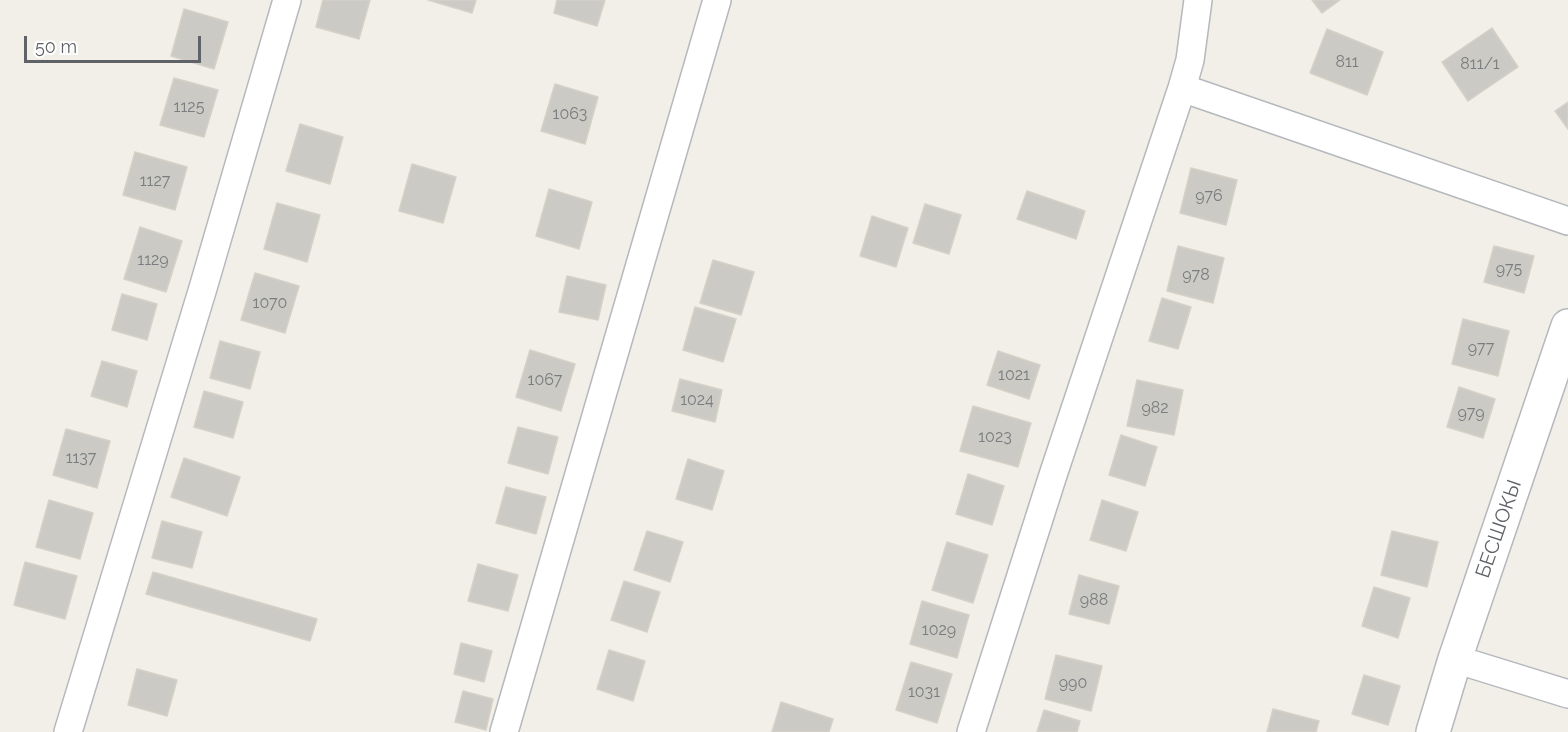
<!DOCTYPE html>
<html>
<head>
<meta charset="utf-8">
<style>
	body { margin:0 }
	#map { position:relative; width:1568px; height:732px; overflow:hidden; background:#f1efe8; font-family:Raleway,sans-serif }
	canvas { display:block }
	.scale { position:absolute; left:24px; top:36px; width:177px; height:27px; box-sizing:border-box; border:3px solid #5f6368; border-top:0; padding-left:8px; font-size:18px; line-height:21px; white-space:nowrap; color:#5f6368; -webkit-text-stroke:4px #fff; paint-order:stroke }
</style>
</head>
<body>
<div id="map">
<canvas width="1568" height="732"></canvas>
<div class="scale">50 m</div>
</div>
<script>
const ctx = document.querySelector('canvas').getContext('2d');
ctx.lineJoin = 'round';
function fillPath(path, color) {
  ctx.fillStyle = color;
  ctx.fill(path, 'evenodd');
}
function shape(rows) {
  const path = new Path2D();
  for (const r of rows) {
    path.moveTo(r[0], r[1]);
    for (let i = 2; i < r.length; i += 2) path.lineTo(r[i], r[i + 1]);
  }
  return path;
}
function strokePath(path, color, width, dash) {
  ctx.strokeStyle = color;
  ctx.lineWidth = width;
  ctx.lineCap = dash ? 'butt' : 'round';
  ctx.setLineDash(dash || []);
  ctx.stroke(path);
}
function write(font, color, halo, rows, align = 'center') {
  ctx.font = font + ' Raleway,sans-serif';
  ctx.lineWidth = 6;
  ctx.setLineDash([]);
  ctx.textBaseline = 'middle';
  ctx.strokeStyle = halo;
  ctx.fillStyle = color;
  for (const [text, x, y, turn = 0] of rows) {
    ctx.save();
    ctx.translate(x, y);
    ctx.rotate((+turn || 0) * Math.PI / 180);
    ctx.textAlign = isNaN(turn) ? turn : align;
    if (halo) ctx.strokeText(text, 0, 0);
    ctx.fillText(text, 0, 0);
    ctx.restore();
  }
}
const building = shape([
	[323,0,370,0,359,39,316,27,323,0],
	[428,0,476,0,472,13,428,0],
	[557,0,605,0,597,26,554,13,557,0],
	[1312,0,1340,0,1322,13,1312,0],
	[184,9,228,22,214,69,171,56,184,9],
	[1492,28,1518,67,1468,101,1442,62,1492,28],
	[1327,29,1383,52,1367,95,1310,73,1327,29],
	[174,78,218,90,204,137,160,125,174,78],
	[555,84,598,97,585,144,541,131,555,84],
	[1568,102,1568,129,1555,111,1568,102],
	[300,124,343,137,330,184,286,171,300,124],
	[135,152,187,167,175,210,123,195,135,152],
	[412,164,456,177,443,223,399,211,412,164],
	[1191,168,1237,180,1226,225,1180,213,1191,168],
	[549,189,592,202,579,249,536,236,549,189],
	[1027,191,1085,211,1076,239,1017,219,1027,191],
	[277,203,320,215,307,262,264,249,277,203],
	[925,204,961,215,949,254,913,243,925,204],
	[872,216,908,228,896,267,860,256,872,216],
	[140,227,182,241,166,292,124,279,140,227],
	[1178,246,1224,258,1213,303,1167,291,1178,246],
	[1494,246,1534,256,1524,293,1484,282,1494,246],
	[713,260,754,272,741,315,700,303,713,260],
	[255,273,299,286,285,333,241,320,255,273],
	[567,276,606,285,598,320,559,312,567,276],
	[122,294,157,304,147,340,112,330,122,294],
	[1162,298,1191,307,1178,349,1149,341,1162,298],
	[695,307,736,319,723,362,683,350,695,307],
	[1463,319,1509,331,1498,376,1452,364,1463,319],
	[220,341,260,352,250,389,210,378,220,341],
	[530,350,575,364,561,411,516,397,530,350],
	[998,351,1040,365,1029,399,987,385,998,351],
	[102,361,137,371,127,407,91,396,102,361],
	[680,379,722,390,715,422,672,411,680,379],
	[1137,380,1183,390,1174,435,1127,426,1137,380],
	[1459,387,1495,399,1483,438,1447,427,1459,387],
	[204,391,243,402,233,438,194,427,204,391],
	[973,406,1031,423,1018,467,960,451,973,406],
	[518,427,558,437,548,474,508,463,518,427],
	[66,429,110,441,97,488,53,475,66,429],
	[1121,435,1157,447,1145,486,1109,475,1121,435],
	[184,458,240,477,227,516,171,497,184,458],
	[688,459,724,471,712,510,676,499,688,459],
	[968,474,1004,486,992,525,956,514,968,474],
	[506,487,546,497,536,534,496,523,506,487],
	[49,500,93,513,80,559,36,547,49,500],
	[1102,500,1138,512,1126,551,1090,540,1102,500],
	[162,521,202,532,192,568,152,558,162,521],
	[647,531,683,542,670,582,634,570,647,531],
	[1392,531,1438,542,1427,587,1381,575,1392,531],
	[947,542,988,555,973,603,932,590,947,542],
	[25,562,77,576,65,619,14,605,25,562],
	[478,564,518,575,508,611,468,601,478,564],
	[153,572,317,619,310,641,146,594,153,572],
	[1079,575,1119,586,1109,624,1069,614,1079,575],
	[624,581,660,592,647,632,611,620,624,581],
	[1374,587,1410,598,1398,638,1362,626,1374,587],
	[922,601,969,615,957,658,910,644,922,601],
	[461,643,492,651,484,682,454,674,461,643],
	[609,650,645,661,633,701,597,689,609,650],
	[1056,655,1102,666,1091,711,1045,699,1056,655],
	[911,662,952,674,937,723,896,710,911,662],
	[137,669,177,680,167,716,128,705,137,669],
	[1364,675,1400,686,1388,725,1352,714,1364,675],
	[463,691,493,699,486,730,455,722,463,691],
	[781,702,833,719,829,732,772,732,781,702],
	[1273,709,1319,721,1316,732,1267,732,1273,709],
	[1044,710,1080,721,1077,732,1037,732,1044,710]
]);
const minor = shape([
	[1182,88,1568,221],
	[1455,659,1568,694],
	[68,732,203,288,287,0],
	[504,732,717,0],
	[971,732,1053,475,1182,88,1190,60,1198,0]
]);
const tertiary = shape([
	[1433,732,1455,659,1568,326]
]);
const numberNames = [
	["811",1347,62],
	["811/1",1480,64],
	["1125",189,107],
	["1063",570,114],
	["1127",155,181],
	["976",1209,196],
	["1129",153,260],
	["975",1509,269],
	["978",1196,275],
	["1070",270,303],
	["977",1481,348],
	["1021",1014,375],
	["1067",545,380],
	["1024",697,400],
	["982",1155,408],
	["979",1471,413],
	["1023",995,437],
	["1137",81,458],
	["988",1094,600],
	["1029",939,630],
	["990",1073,683],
	["1031",924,692]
];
const streetNames = [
	["БЕСШОКЫ",1499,529,-71]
];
fillPath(building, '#cccac5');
strokePath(building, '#d6d1c6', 1.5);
strokePath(minor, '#b5b8bc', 30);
strokePath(tertiary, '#b5b8bc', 36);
strokePath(minor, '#fff', 27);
strokePath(tertiary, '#fff', 33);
write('16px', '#7a7d7f', null, numberNames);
write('20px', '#5f6368', '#fff', streetNames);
</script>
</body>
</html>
